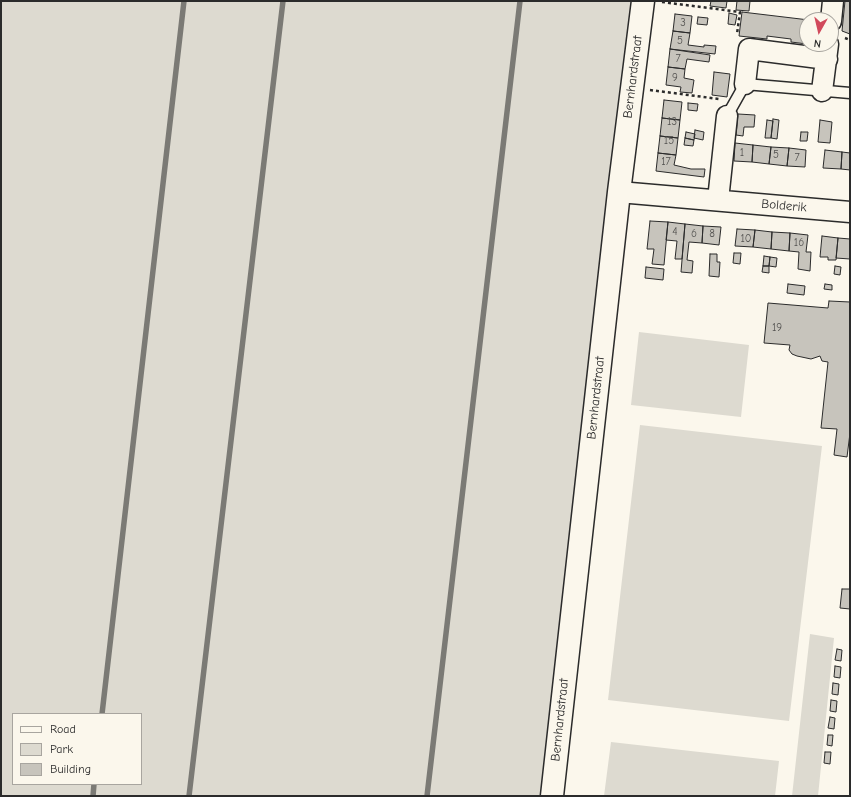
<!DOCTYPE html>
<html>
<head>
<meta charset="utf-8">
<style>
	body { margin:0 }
	#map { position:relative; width:851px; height:797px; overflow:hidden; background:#fbf7ec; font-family:"Comic Neue",sans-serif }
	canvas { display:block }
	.frame { position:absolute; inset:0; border:2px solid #2b2b2b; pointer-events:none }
	.legend { position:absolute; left:12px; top:713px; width:130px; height:72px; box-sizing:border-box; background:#fbf7ec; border:1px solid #a8a59f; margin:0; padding:5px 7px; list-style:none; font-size:12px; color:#2b2b2b }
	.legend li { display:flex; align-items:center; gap:8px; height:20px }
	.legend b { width:20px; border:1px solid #a8a59f }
	.north { position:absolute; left:799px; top:12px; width:40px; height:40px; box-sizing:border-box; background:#fbf7ec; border:1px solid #a8a59f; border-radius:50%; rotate:188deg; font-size:11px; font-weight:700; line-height:16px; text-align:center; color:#2b2b2b }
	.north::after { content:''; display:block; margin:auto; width:14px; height:18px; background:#d1495b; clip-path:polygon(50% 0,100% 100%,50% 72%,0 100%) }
</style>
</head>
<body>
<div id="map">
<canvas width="851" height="797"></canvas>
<div class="frame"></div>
<ul class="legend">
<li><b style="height:5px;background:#fbf7ec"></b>Road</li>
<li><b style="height:11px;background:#dddad0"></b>Park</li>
<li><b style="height:11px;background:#c7c4bc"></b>Building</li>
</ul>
<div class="north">N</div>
</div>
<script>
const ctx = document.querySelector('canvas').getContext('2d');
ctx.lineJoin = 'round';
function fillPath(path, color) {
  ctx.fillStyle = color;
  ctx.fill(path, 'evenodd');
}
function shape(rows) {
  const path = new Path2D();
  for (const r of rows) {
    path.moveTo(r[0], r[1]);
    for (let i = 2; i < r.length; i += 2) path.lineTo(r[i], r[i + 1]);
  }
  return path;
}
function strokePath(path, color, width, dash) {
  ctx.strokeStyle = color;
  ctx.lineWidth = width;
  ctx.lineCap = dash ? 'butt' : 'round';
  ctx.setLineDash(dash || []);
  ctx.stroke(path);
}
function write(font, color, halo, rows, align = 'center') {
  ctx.font = font + ' "Comic Neue",sans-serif';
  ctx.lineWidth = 3;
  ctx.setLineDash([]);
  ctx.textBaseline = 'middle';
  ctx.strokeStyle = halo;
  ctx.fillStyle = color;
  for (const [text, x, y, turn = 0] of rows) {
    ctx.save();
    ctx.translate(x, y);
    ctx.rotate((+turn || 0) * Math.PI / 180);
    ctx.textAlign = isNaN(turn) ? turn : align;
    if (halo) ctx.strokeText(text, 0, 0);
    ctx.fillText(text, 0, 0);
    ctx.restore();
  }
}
const green = shape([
	[1,1,632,1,540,796,1,796],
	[13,714,141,714,141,784,13,784],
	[639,332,749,345,741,417,631,405],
	[640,425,822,446,789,721,608,700],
	[810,634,834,638,818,796,792,796],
	[611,742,779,761,775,796,604,796]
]);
const stream = shape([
	[102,714,184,1],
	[93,796,94,784],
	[189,796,283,1],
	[427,796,520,1]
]);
const building = shape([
	[711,1,727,1,726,8,710,6,711,1],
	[737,1,750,1,749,11,736,10,737,1],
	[845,1,850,1,850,34,842,31,845,1],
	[742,12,809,20,807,20,807,44,791,42,791,39,767,36,767,39,739,36,742,12],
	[729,13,737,15,735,25,728,24,729,13],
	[675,14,692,16,690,33,673,31,675,14],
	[698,17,708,18,707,25,697,24,698,17],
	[673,31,690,33,688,45,704,47,704,45,716,46,715,54,670,49,673,31],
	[670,49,710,55,709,62,687,59,685,69,668,67,670,49],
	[668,67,685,69,684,78,694,80,692,93,680,92,681,87,666,85,668,67],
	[714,72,730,74,727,97,712,95,714,72],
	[664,100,682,102,680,120,662,118,664,100],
	[688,103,698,104,697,111,688,110,688,103],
	[738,114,755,115,754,127,744,127,743,136,736,135,738,114],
	[662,118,680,120,678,138,660,136,662,118],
	[773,119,779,120,777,139,771,138,773,119],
	[767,120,773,121,771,138,765,138,767,120],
	[820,120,832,122,830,143,818,142,820,120],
	[695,130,704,132,703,140,694,138,695,130],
	[686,132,695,134,694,140,685,138,686,132],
	[801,132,808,132,807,141,800,141,801,132],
	[660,136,678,138,676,155,658,153,660,136],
	[685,138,694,140,693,146,684,145,685,138],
	[735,143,753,145,752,162,734,161,735,143],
	[753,145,771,147,769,164,752,162,753,145],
	[771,147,789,148,787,166,769,164,771,147],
	[789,148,806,150,805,167,787,166,789,148],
	[825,150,842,152,841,169,823,168,825,150],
	[842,152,850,153,850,170,841,169,842,152],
	[658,153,676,155,674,165,691,169,705,169,704,177,656,171,658,153],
	[650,221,668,222,664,265,652,264,654,249,647,249,650,221],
	[668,222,685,224,682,259,675,259,677,241,666,240,668,222],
	[685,224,703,226,702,243,689,242,687,260,693,261,692,273,681,272,685,224],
	[703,226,721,227,719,245,702,243,703,226],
	[737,229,755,230,753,247,735,246,737,229],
	[755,230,772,232,771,249,753,247,755,230],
	[772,232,790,233,789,251,771,249,772,232],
	[790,233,808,235,806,252,811,252,810,271,798,269,799,252,789,251,790,233],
	[822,236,838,238,836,260,828,260,828,257,820,257,822,236],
	[838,238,850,239,850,259,836,258,838,238],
	[734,253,741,253,740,264,733,263,734,253],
	[710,254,717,254,717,262,720,262,719,277,709,276,710,254],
	[764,256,770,257,769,266,763,266,764,256],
	[770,257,777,258,776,267,769,266,770,257],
	[763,266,769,266,769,273,762,272,763,266],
	[835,266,841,267,840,275,834,274,835,266],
	[646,267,664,269,663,280,645,278,646,267],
	[788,284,805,286,804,295,787,293,788,284],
	[825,284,832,285,832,290,824,289,825,284],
	[829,301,850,302,850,433,847,457,834,455,837,429,821,428,828,362,822,361,820,356,811,359,797,356,792,354,789,350,790,345,764,343,768,303,828,308,829,301],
	[842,589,850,589,850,609,840,608,842,589],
	[837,649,842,650,841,661,835,660,837,649],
	[835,666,841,667,840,678,834,677,835,666],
	[833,683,839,684,838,695,832,694,833,683],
	[831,700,837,701,836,712,830,711,831,700],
	[830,717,835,718,834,729,828,728,830,717],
	[828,735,833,735,832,746,827,745,828,735],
	[825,752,831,752,830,764,824,763,825,752]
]);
const path = shape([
	[662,2,740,12,737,34],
	[845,38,850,40],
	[650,90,719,99]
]);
const lane = shape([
	[727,116,745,84,850,93]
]);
const street = shape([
	[831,21,833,1],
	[745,84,749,49,827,59],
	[822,91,828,44],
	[619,192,850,212],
	[718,200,727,116]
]);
const secondary = shape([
	[552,796,619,192,643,1]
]);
const numberNames = [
	["3",683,23],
	["5",680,41],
	["7",678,59],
	["9",675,78],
	["13",672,122],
	["15",669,141],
	["1",742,153],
	["5",776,155],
	["7",797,158],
	["17",666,162],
	["4",675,232],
	["6",694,234],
	["8",712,234],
	["10",746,239],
	["16",799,243],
	["19",777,328]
];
const streetNames = [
	["Bernhardstraat",633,77,-83],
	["Bolderik",784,206,5],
	["Bernhardstraat",596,398,-84],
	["Bernhardstraat",560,720,-84]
];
fillPath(green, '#dddad0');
strokePath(stream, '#7b7a75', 5.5);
fillPath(building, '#c7c4bc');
strokePath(building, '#2b2b2b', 1);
strokePath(lane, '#2b2b2b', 13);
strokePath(street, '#2b2b2b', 23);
strokePath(secondary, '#2b2b2b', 25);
strokePath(path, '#2b2b2b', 2.5, [3, 3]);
strokePath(lane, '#fbf7ec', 10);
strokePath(street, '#fbf7ec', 20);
strokePath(secondary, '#fbf7ec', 22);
write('11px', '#52514f', null, numberNames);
write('13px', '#2b2b2b', '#fbf7ec', streetNames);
</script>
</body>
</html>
